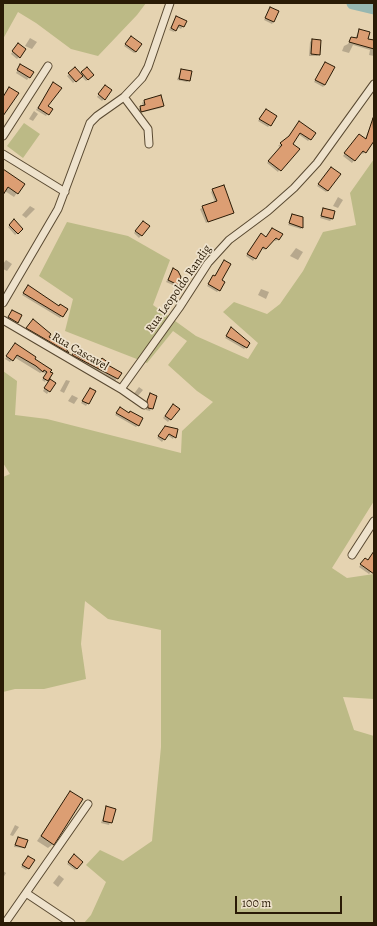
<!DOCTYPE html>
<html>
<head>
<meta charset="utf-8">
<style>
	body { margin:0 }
	#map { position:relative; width:377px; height:926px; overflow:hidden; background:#e5d3b1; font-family:Alegreya,serif }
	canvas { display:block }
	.frame { position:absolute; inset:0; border:4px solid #2a1b06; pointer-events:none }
	.scale { position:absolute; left:235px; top:896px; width:107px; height:18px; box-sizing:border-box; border:2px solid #2a1b06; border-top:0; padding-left:5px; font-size:12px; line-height:14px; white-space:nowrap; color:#2a1b06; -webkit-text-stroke:3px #eee2cc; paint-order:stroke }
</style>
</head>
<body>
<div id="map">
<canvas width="377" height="926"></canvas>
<div class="frame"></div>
<div class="scale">100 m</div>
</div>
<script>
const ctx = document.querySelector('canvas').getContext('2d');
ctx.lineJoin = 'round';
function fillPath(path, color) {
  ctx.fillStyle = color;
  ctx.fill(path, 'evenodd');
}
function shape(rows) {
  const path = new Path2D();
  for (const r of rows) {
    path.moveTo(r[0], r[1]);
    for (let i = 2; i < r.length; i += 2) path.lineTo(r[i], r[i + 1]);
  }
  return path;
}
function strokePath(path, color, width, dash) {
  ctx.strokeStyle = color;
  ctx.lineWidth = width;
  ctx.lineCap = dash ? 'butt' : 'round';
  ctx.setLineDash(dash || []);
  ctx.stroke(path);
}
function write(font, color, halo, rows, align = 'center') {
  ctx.font = font + ' Alegreya,serif';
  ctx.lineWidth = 3.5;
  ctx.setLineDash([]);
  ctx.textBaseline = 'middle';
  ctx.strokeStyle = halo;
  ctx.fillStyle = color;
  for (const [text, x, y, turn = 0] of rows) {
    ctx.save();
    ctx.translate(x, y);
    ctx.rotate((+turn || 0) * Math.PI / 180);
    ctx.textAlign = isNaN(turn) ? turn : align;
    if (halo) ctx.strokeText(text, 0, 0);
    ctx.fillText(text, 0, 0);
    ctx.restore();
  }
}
const green = shape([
	[3,3,146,3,137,15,98,56,71,49,36,23,18,12,3,39],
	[24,123,40,134,23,158,7,146],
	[374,159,374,501,332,568,347,578,374,574,374,699,343,697,354,730,374,736,374,923,84,923,91,915,106,882,86,865,100,850,123,861,152,841,161,747,161,630,108,619,85,601,81,644,86,679,44,689,15,689,3,692,3,477,10,474,3,463,3,371,17,381,15,415,47,419,181,453,182,431,213,402,197,391,168,365,187,341,173,331,147,363,65,331,73,299,39,276,67,222,128,236,170,260,153,305,196,336,248,359,258,343,223,312,234,302,267,314,280,304,303,271,323,232,356,225,350,193]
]);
const shadow = shape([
	[270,8,274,21,272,24,264,20],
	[176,18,186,22,181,29,177,27,174,32,169,30],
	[359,30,367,40,374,42,374,56,369,55,370,50,353,45,349,53,342,51,344,46,348,44,351,38,355,39],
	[30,38,37,42,32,49,25,46],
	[129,39,136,52,134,53,124,46],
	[312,40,319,54,317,56,309,56,310,42],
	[16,46,19,57,17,59,11,54],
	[325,63,325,85,323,87,314,82],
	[20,66,32,73,27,80,16,73],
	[87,68,93,75,86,81,81,76,73,83,67,76,75,69,80,75],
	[181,70,189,80,187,82,177,80],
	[53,83,47,107,51,109,46,116,36,110],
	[103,88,104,99,102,101,97,97],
	[161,96,163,106,161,108,139,113,138,109,143,106,142,103,144,101],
	[266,110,270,125,268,127,258,121],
	[34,111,38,114,33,121,29,119],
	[374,117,374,139,365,152,363,154,361,152,352,163,343,156,357,137,365,139],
	[299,123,310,139,308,141,298,134,278,172,267,163,280,147,278,146,288,138],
	[3,170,23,184,14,197,5,191,3,193],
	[329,170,328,190,326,192,317,186],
	[213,190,232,212,206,223,200,209,215,202,211,192],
	[338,197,343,200,338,208,333,206],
	[30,206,35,209,26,218,22,215],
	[324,209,332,219,330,221,320,218],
	[293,215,302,227,301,229,288,225],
	[14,221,22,229,15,235,8,227],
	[141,224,149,226,139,238,134,233],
	[272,229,278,239,276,241,273,240,264,250,261,248,253,261,246,256,259,236,266,238],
	[296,248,303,252,298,260,290,256],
	[6,260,12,264,7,271,3,269,3,264],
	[224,262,219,290,217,292,207,286],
	[173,270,177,284,175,286,166,282],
	[26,289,58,307,62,316,60,318,22,295],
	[261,289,269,292,266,299,258,295],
	[10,313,17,322,15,324,7,320],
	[31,322,47,338,64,347,68,353,67,354,25,330],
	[230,331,246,347,244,349,225,338],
	[13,347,50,370,45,382,42,380,46,374,42,372,40,373,14,357,10,362,5,359],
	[73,354,82,360,85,357,97,365,100,361,120,374,115,381,71,357],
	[66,380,70,381,64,393,60,391],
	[48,382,55,383,47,394,43,391],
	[139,387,143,390,137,397,133,395],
	[90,389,94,392,86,406,81,403],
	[150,394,156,396,150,411,146,410,146,404],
	[72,395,78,398,74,404,68,401],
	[171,407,178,409,168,422,163,418],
	[118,410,138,425,136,427,115,415],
	[165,427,177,430,173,439,167,435,162,442,157,438],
	[374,551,374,569,369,574,359,567,363,561,368,561],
	[70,792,53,844,48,848,37,841],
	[107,807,115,809,109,825,101,823],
	[15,825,19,827,13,836,10,835],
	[14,845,24,848,14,847],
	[28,857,28,868,26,870,21,867],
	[72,858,77,868,75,870,67,864],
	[3,871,6,873,3,878],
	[59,875,64,879,58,887,53,883]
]);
const river = shape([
	[353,3,374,8]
]);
const building = shape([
	[270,7,279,11,274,22,265,18,270,7],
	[176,16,187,21,184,27,179,25,176,31,171,28,176,16],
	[359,29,370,32,368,39,374,40,374,49,349,42,351,37,357,38,359,29],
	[131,36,142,44,136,52,125,44,131,36],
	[312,39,321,40,320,55,311,54,312,39],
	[18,43,26,49,20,58,12,51,18,43],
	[325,62,335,67,325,85,315,80,325,62],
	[20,64,34,72,30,78,17,70,20,64],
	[75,67,83,76,76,82,68,73,75,67],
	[87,67,94,75,88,80,81,72,87,67],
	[181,69,192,71,190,81,179,79,181,69],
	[53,82,62,88,48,106,53,109,49,115,38,108,53,82],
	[105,85,112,90,105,100,98,94,105,85],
	[9,87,19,93,3,116,3,97,9,87],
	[161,95,164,106,141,112,140,106,145,105,144,100,161,95],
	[266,109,277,116,271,126,259,119,266,109],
	[373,118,374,141,366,153,363,151,355,161,344,153,359,134,366,139,373,118],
	[299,121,316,133,311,140,300,133,293,144,300,149,281,171,268,161,282,145,280,143,289,136,299,121],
	[331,167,341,174,328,191,318,184,331,167],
	[3,169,25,184,18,194,8,187,3,195,3,169],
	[224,185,234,213,208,222,202,206,217,201,212,189,224,185],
	[323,208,335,211,333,219,321,216,323,208],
	[292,214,303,217,303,228,289,223,292,214],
	[14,219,23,229,18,234,9,225,14,219],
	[143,221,150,226,142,236,135,231,143,221],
	[272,228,283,234,279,240,276,238,266,249,263,247,256,259,247,254,261,233,266,237,272,228],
	[224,260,231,264,222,280,225,282,220,291,208,284,213,275,215,276,224,260],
	[173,268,178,271,181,277,178,285,168,280,173,268],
	[28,285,59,306,60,304,68,309,63,317,23,293,28,285],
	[12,310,22,315,18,323,8,317,12,310],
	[33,319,51,334,49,337,64,346,69,353,26,328,33,319],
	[231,327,250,343,247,348,226,336,231,327],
	[15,343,36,357,35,359,52,370,50,372,53,373,48,381,43,378,47,372,44,370,43,372,36,366,17,355,13,361,6,356,15,343],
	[73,353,83,359,85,355,98,364,102,358,109,363,108,365,122,373,118,379,72,355,73,353],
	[50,379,56,383,50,392,44,388,50,379],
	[90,388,96,391,89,404,82,401,90,388],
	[150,393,157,396,153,409,148,408,147,401,150,393],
	[173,404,180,409,171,420,165,416,173,404],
	[120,407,129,413,130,411,143,418,139,426,116,413,120,407],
	[165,426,178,429,176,438,169,434,165,440,158,436,165,426],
	[374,551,374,574,360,564,365,558,368,560,374,551],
	[70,791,83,799,54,845,41,836,70,791],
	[106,806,116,809,112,823,103,821,106,806],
	[18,837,28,840,25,848,15,845,18,837],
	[74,854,83,862,77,869,68,862,74,854],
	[28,856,35,860,29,869,22,865,28,856]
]);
const street = shape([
	[124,97,148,129,149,144],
	[3,136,48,66],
	[3,154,65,192],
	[3,303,58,209,90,123,97,116,124,97,142,78,148,67,170,3],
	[3,320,121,389,144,405],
	[121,389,179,308,208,263,229,240,268,211,294,188,317,163,374,84],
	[352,555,374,521],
	[26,893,71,923],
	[5,923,88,804]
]);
const streetNames = [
	["Rua Leopoldo Randig",179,289,-55],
	["Rua Cascavel",80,352,30]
];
fillPath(green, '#bcba86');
fillPath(shadow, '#0003');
strokePath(river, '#96b7b1', 13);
fillPath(building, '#dc9e73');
strokePath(building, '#2a1b06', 1);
strokePath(street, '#594931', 9);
strokePath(street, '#eee2cc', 7);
write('12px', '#2a1b06', '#eee2cc', streetNames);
</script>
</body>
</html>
